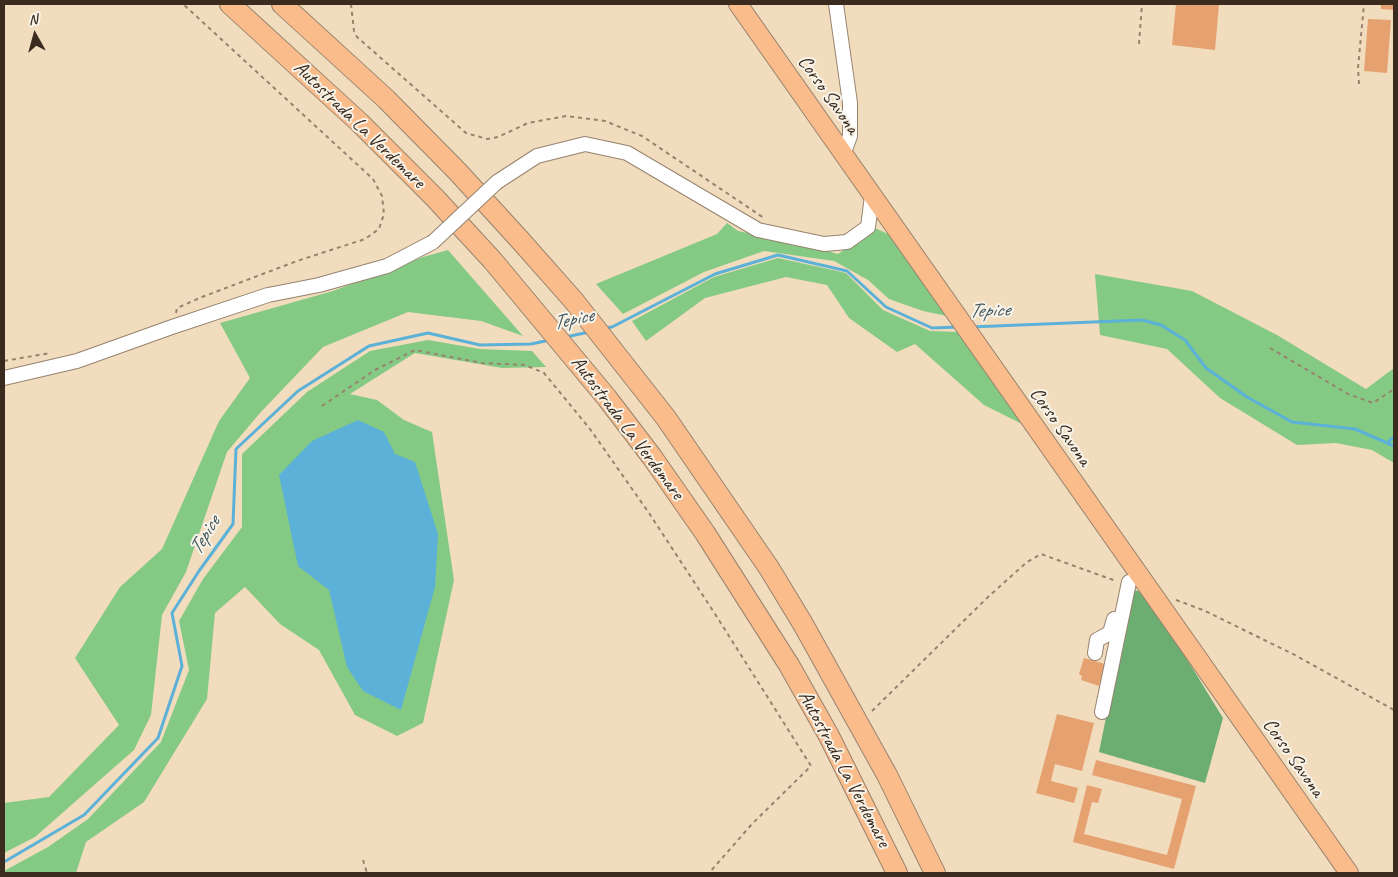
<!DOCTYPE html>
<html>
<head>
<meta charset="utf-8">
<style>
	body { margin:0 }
	#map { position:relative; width:1398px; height:877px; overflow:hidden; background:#f2dcbe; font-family:Caveat,sans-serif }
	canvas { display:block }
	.frame { position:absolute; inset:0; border:5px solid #3b2a1e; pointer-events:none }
	.north { position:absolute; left:10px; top:10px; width:50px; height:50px; -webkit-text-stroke:4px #f7f3e8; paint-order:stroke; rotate:353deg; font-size:14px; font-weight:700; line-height:20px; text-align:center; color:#3b2a1e }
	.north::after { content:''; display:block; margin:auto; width:18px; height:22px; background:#3b2a1e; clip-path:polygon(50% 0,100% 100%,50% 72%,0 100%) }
</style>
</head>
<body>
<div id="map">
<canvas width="1398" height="877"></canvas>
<div class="frame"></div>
<div class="north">N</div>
</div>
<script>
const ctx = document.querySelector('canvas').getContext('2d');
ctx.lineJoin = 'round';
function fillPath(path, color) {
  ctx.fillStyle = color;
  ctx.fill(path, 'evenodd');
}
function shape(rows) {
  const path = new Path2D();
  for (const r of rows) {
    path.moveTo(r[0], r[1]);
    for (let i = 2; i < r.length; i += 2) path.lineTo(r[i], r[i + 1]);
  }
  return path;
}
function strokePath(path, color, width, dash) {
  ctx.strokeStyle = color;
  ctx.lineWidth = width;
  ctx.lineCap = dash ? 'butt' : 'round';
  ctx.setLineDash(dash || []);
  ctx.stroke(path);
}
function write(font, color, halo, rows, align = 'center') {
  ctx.font = font + ' Caveat,sans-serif';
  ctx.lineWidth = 4;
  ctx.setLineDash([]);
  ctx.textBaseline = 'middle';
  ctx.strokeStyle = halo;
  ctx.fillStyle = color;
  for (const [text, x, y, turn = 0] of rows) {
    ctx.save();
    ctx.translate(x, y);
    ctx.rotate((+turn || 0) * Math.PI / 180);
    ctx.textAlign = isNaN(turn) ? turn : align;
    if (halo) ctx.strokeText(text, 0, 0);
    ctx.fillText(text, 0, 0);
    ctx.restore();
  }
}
const green = shape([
	[727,223,738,231,800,243,838,254,875,228,890,235,947,316,923,311,889,299,868,280,834,261,764,251,704,272,623,314,596,284,717,234],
	[448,250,523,336,481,321,408,312,323,347,260,413,227,452,186,572,162,615,151,715,134,750,35,837,4,853,4,803,49,797,119,725,75,658,120,587,162,549,219,421,250,378,220,323,333,291,423,257],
	[778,258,846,273,883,310,930,331,959,332,1024,425,984,405,915,344,897,352,849,318,827,285,786,277,705,298,646,341,632,321,714,277],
	[1095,274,1192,291,1277,335,1366,389,1394,368,1394,463,1372,450,1336,443,1297,445,1220,398,1167,349,1100,335],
	[428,340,480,349,532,351,546,367,502,368,415,353,350,394,377,400,404,420,432,432,454,580,423,723,397,736,355,715,319,650,280,624,245,587,215,613,207,699,144,802,86,842,76,873,4,873,4,871,48,847,88,819,161,742,189,670,179,621,203,579,242,527,242,454,307,392,370,351]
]);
const forest = shape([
	[1132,589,1147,594,1223,718,1205,783,1099,752]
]);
const water = shape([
	[358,420,384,432,395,454,415,462,438,534,435,587,401,710,363,691,347,667,329,590,298,566,279,475,312,441]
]);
const stream = shape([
	[971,327,1142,320,1161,325,1185,340,1206,368,1247,397,1292,422,1355,429,1394,446],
	[605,328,612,327,715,274,778,255,847,271,886,307,932,328,958,327],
	[566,337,589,332],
	[1388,442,1394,437],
	[4,862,84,815,158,738,182,666,172,613,199,571,233,524,236,449,298,391,369,346,428,333,480,345,531,344,550,340]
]);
const building = shape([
	[1176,4,1219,4,1215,50,1172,45],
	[1381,4,1394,4,1394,10,1381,9],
	[1368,19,1391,20,1387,73,1364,71],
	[1084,658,1105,664,1099,686,1081,680,1082,676,1079,674],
	[1057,714,1094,723,1082,771,1055,764,1051,781,1078,788,1074,803,1036,793],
	[1096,760,1196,786,1174,869,1073,842,1087,785,1102,789,1098,803,1092,802,1084,834,1167,855,1182,799,1092,775]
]);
const path = shape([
	[351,4,354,31,357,37,466,133,487,139,498,137,528,123,566,116,605,121,642,136,764,218],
	[1139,44,1142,4],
	[1359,84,1358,68,1364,4],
	[176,313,177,308,202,297,297,261,365,239,379,229,384,214,382,196,373,179,183,4],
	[1270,348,1348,394,1373,403,1394,389],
	[4,361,50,353],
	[322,406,375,370,415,350,482,363,525,365,544,373,590,429,649,513,717,617,811,766,752,824,709,873],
	[1176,600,1203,610,1293,654,1394,710],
	[872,711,988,597,1027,562,1041,554,1116,581],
	[363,860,367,873]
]);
const minor = shape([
	[836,4,850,103,850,136,843,155],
	[497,182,537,156,585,144,627,153,758,230,824,244,847,242,868,227,872,196],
	[4,378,77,361,172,327,268,295,319,285,387,266,433,242],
	[1095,653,1097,640,1110,633,1114,619],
	[1102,712,1129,582]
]);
const major = shape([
	[738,4,1349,873]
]);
const highway = shape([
	[230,4,360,123,435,198,493,261,607,398,652,457,705,533,789,665,829,736,897,873],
	[282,4,386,99,457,171,520,240,574,301,666,418,769,568,803,624,887,775,935,873]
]);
const minorBridge = shape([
	[433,242,497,182]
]);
const streetNames = [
	["Corso Savona",828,95,55],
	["Autostrada La Verdemare",359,125,44],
	["Corso Savona",1060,427,55],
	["Autostrada La Verdemare",627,428,53],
	["Corso Savona",1293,758,55],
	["Autostrada La Verdemare",844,769,62]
];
const waterNames = [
	["Tepice",989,311,-2],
	["Tepice",573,320,-12],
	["Tepice",205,536,-59]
];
fillPath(green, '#85ca84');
fillPath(forest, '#6cae72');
fillPath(water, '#5bb1d7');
strokePath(stream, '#5bb1d7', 3);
fillPath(building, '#e5a270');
strokePath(minor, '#96836e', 16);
strokePath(major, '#96836e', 20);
strokePath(highway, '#96836e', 22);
strokePath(path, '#96836e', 2, [4, 4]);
strokePath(minor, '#fff', 14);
strokePath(major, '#fabc8b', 18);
strokePath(highway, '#fabc8b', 20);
strokePath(minorBridge, '#96836e', 16, []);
strokePath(minorBridge, '#fff', 14);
write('20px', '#3b2a1e', '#f7f3e8', streetNames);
write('italic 21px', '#46595f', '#f7f3e8', waterNames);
</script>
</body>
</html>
